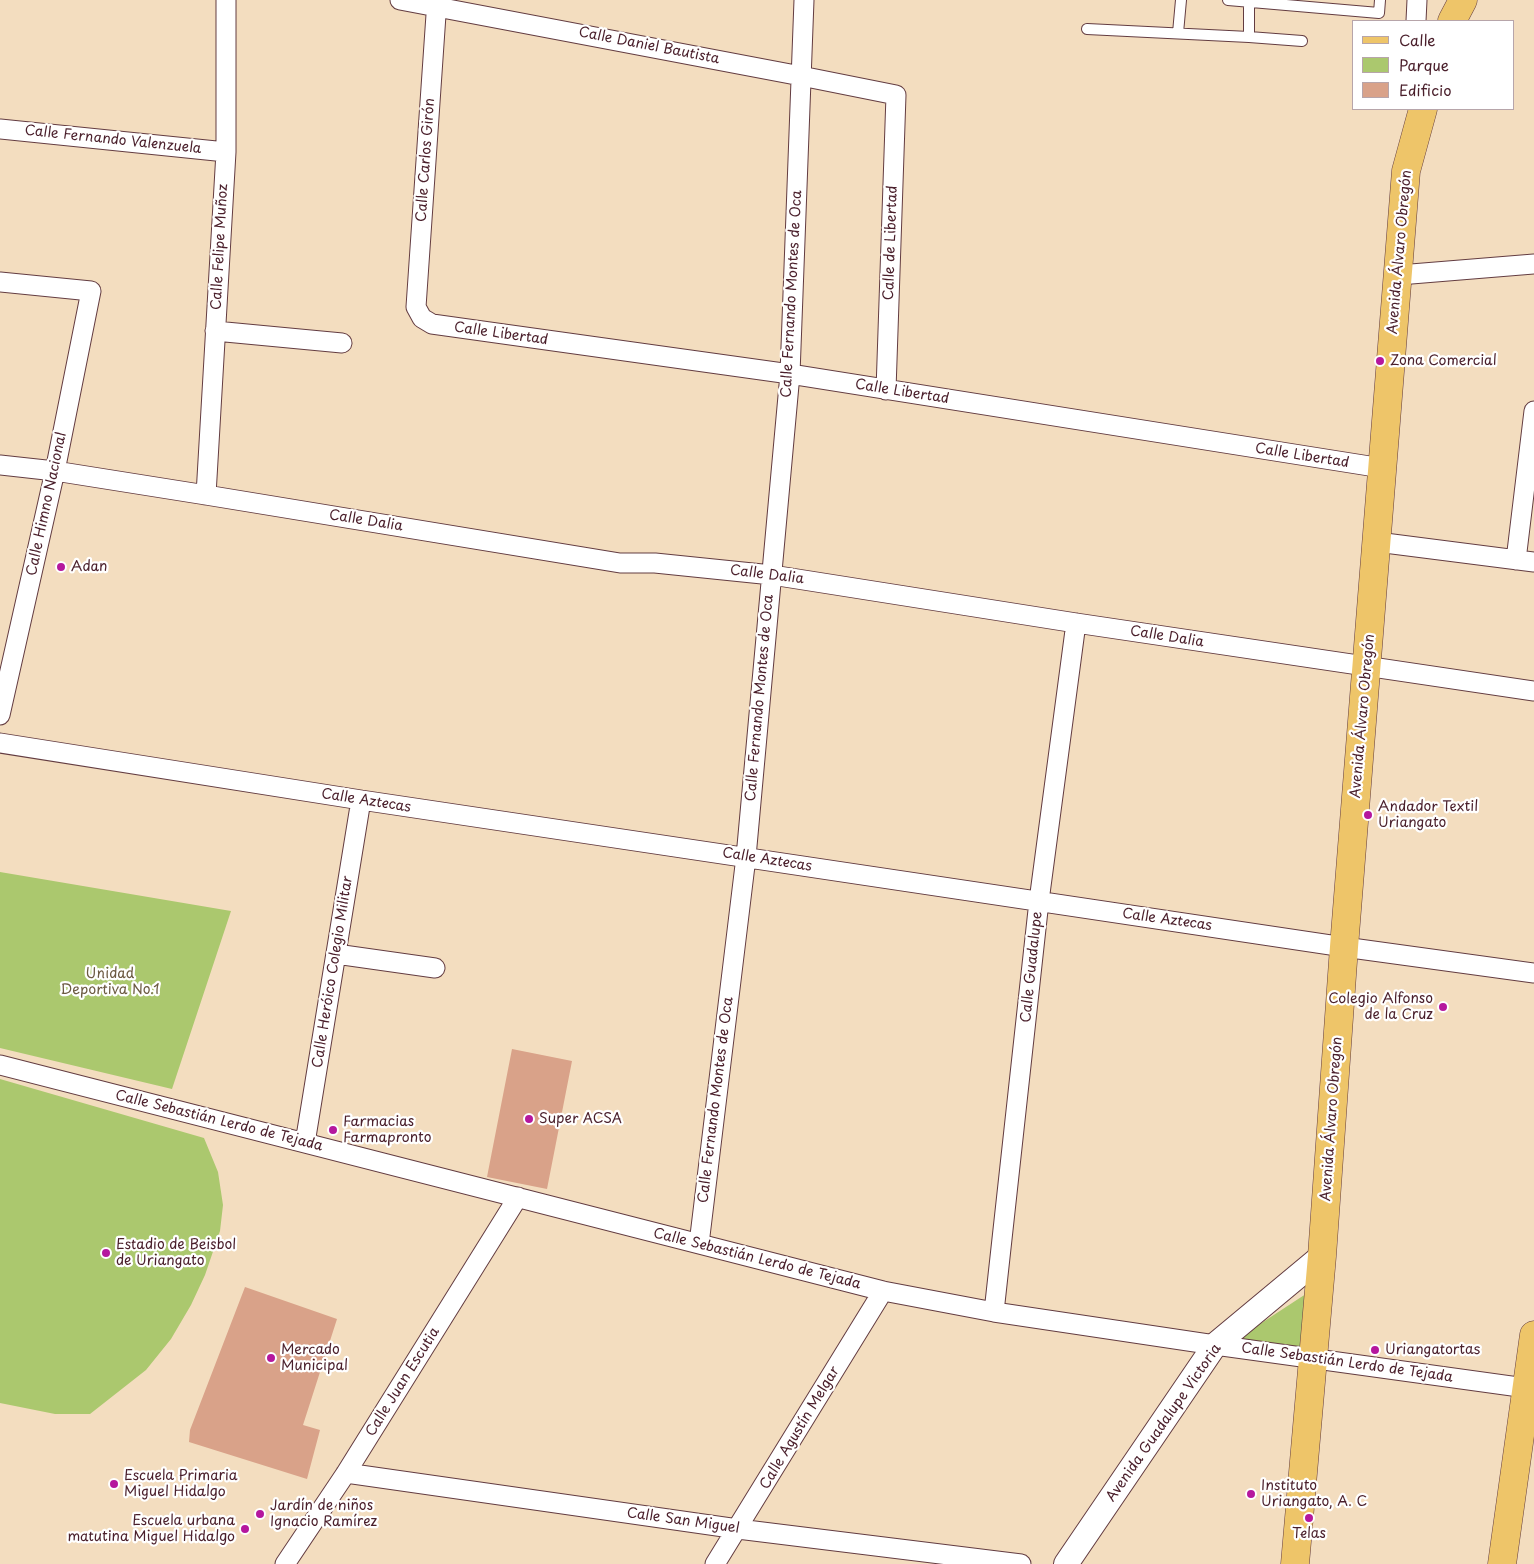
<!DOCTYPE html>
<html>
<head>
<meta charset="utf-8">
<style>
	body { margin:0 }
	#map { position:relative; width:1534px; height:1564px; overflow:hidden; background:#f3ddbf; font-family:"Playpen Sans",sans-serif }
	canvas { display:block }
	.legend { position:absolute; left:1352px; top:20px; width:162px; height:90px; box-sizing:border-box; background:#fff; border:1px solid #b7a5aa; margin:0; padding:6px 9px; list-style:none; font-size:15px; color:#4a1f2b }
	.legend li { display:flex; align-items:center; gap:10px; height:25px }
	.legend b { width:25px; border:1px solid #b7a5aa }
</style>
</head>
<body>
<div id="map">
<canvas width="1534" height="1564"></canvas>
<ul class="legend">
<li><b style="height:6px;background:#eec569"></b>Calle</li>
<li><b style="height:14px;background:#abc86e"></b>Parque</li>
<li><b style="height:14px;background:#d9a289"></b>Edificio</li>
</ul>
</div>
<script>
const ctx = document.querySelector('canvas').getContext('2d');
ctx.lineJoin = 'round';
function fillPath(path, color) {
  ctx.fillStyle = color;
  ctx.fill(path, 'evenodd');
}
function shape(rows) {
  const path = new Path2D();
  for (const r of rows) {
    path.moveTo(r[0], r[1]);
    for (let i = 2; i < r.length; i += 2) path.lineTo(r[i], r[i + 1]);
  }
  return path;
}
function strokePath(path, color, width, dash) {
  ctx.strokeStyle = color;
  ctx.lineWidth = width;
  ctx.lineCap = dash ? 'butt' : 'round';
  ctx.setLineDash(dash || []);
  ctx.stroke(path);
}
function write(font, color, halo, rows, align = 'center') {
  ctx.font = font + ' "Playpen Sans",sans-serif';
  ctx.lineWidth = 4.5;
  ctx.setLineDash([]);
  ctx.textBaseline = 'middle';
  ctx.strokeStyle = halo;
  ctx.fillStyle = color;
  for (const [text, x, y, turn = 0] of rows) {
    ctx.save();
    ctx.translate(x, y);
    ctx.rotate((+turn || 0) * Math.PI / 180);
    ctx.textAlign = isNaN(turn) ? turn : align;
    if (halo) ctx.strokeText(text, 0, 0);
    ctx.fillText(text, 0, 0);
    ctx.restore();
  }
}
const green = shape([
	[0,872,231,911,172,1089,0,1048],
	[0,1079,204,1138,218,1172,223,1205,220,1231,205,1275,191,1305,171,1339,146,1370,90,1414,55,1414,0,1403],
	[1315,1288,1306,1351,1237,1339]
]);
const building = shape([
	[512,1049,572,1061,547,1189,487,1177],
	[245,1287,337,1319,303,1425,320,1430,307,1479,189,1442,190,1430]
]);
const service = shape([
	[1228,0,1379,13,1380,0],
	[1087,29,1249,37,1302,41],
	[1178,33,1181,0],
	[1249,37,1249,2]
]);
const minor = shape([
	[400,0,801,76,896,95,886,390],
	[437,0,416,307,422,318,432,324,790,374,1382,468],
	[1416,21,1417,0],
	[0,129,226,152],
	[1399,275,1534,264],
	[0,282,91,291,55,471,0,715],
	[215,331,342,343],
	[0,465,55,471,206,495,620,563,655,563,772,575,1076,623,1534,691],
	[206,495,226,152,226,0],
	[1377,542,1534,562],
	[1516,560,1534,411],
	[0,743,361,800,1344,947,1534,973],
	[336,954,435,968],
	[0,1065,883,1291,994,1312,1215,1345,1534,1389],
	[305,1143,361,800],
	[699,1244,746,857,790,374,804,0],
	[994,1312,1039,901,1076,623],
	[346,1473,738,1529,1021,1564],
	[285,1564,346,1473,518,1197],
	[715,1564,883,1291]
]);
const tertiary = shape([
	[1066,1564,1215,1345,1322,1256]
]);
const primary = shape([
	[1452,21,1463,0],
	[1295,1564,1322,1256,1344,947,1406,171,1423,109],
	[1502,1564,1534,1335]
]);
const markers = [
	[1380,361,5,"#b5179e"],
	[61,567,5,"#b5179e"],
	[1368,815,5,"#b5179e"],
	[1443,1007,5,"#b5179e"],
	[529,1119,5,"#b5179e"],
	[333,1130,5,"#b5179e"],
	[106,1253,5,"#b5179e"],
	[1375,1350,5,"#b5179e"],
	[271,1358,5,"#b5179e"],
	[114,1484,5,"#b5179e"],
	[1251,1494,5,"#b5179e"],
	[260,1514,5,"#b5179e"],
	[1309,1518,5,"#b5179e"],
	[245,1529,5,"#b5179e"]
];
const streetNames = [
	["Calle Daniel Bautista",649,46,11],
	["Calle Fernando Valenzuela",113,140,6],
	["Calle Carlos Girón",426,160,-86],
	["Calle de Libertad",891,243,-88],
	["Calle Felipe Muñoz",220,247,-87],
	["Avenida Álvaro Obregón",1400,252,-85],
	["Calle Fernando Montes de Oca",792,294,-87],
	["Calle Libertad",501,334,8],
	["Calle Libertad",902,392,9],
	["Calle Libertad",1302,456,9],
	["Calle Himno Nacional",47,504,-78],
	["Calle Dalia",366,521,9],
	["Calle Dalia",767,575,7],
	["Calle Dalia",1167,637,9],
	["Calle Fernando Montes de Oca",760,698,-85],
	["Avenida Álvaro Obregón",1363,716,-85],
	["Calle Aztecas",366,801,9],
	["Calle Aztecas",767,860,9],
	["Calle Aztecas",1167,920,8],
	["Calle Guadalupe",1032,967,-84],
	["Calle Heróico Colegio Militar",333,972,-81],
	["Calle Fernando Montes de Oca",716,1100,-83],
	["Avenida Álvaro Obregón",1332,1119,-86],
	["Calle Sebastián Lerdo de Tejada",219,1121,14],
	["Calle Sebastián Lerdo de Tejada",757,1259,14],
	["Calle Sebastián Lerdo de Tejada",1347,1363,8],
	["Calle Juan Escutia",403,1382,-58],
	["Avenida Guadalupe Victoria",1164,1423,-55],
	["Calle Agustín Melgar",800,1428,-59],
	["Calle San Miguel",683,1521,8]
];
const poiNames = [
	["Zona Comercial",1390,361],
	["Adan",71,567],
	["Andador Textil",1378,807],
	["Uriangato",1378,823],
	["Colegio Alfonso",1433,999,"right"],
	["de la Cruz",1433,1015,"right"],
	["Super ACSA",539,1119],
	["Farmacias",343,1122],
	["Farmapronto",343,1138],
	["Estadio de Beisbol",116,1245],
	["de Uriangato",116,1261],
	["Mercado",281,1350],
	["Municipal",281,1366],
	["Uriangatortas",1385,1350],
	["Escuela Primaria",124,1476],
	["Miguel Hidalgo",124,1492],
	["Instituto",1261,1486],
	["Uriangato, A. C",1261,1502],
	["Jardín de niños",270,1506],
	["Ignacio Ramírez",270,1522],
	["Escuela urbana",235,1521,"right"],
	["matutina Miguel Hidalgo",235,1537,"right"],
	["Telas",1309,1534,"center"]
];
const parkNames = [
	["Unidad",110,974],
	["Deportiva No.1",110,990]
];
fillPath(green, '#abc86e');
fillPath(building, '#d9a289');
strokePath(service, '#633c41', 12);
strokePath(minor, '#633c41', 21);
strokePath(tertiary, '#633c41', 26);
strokePath(primary, '#633c41', 29);
strokePath(service, '#fff', 10);
strokePath(minor, '#fff', 19);
strokePath(tertiary, '#fff', 24);
strokePath(primary, '#eec569', 28);
for (const [x, y, r, color] of markers) {
  const dot = new Path2D();
  dot.arc(x, y, r, 0, 2 * Math.PI);
  ctx.fillStyle = color;
  ctx.fill(dot);
  strokePath(dot, '#fff', 2);
}
write('14px', '#4a1f2b', '#fff', streetNames);
write('14px', '#4a1f2b', '#fff', poiNames, 'left');
write('14px', '#6c5a42', '#fff', parkNames);
</script>
</body>
</html>
